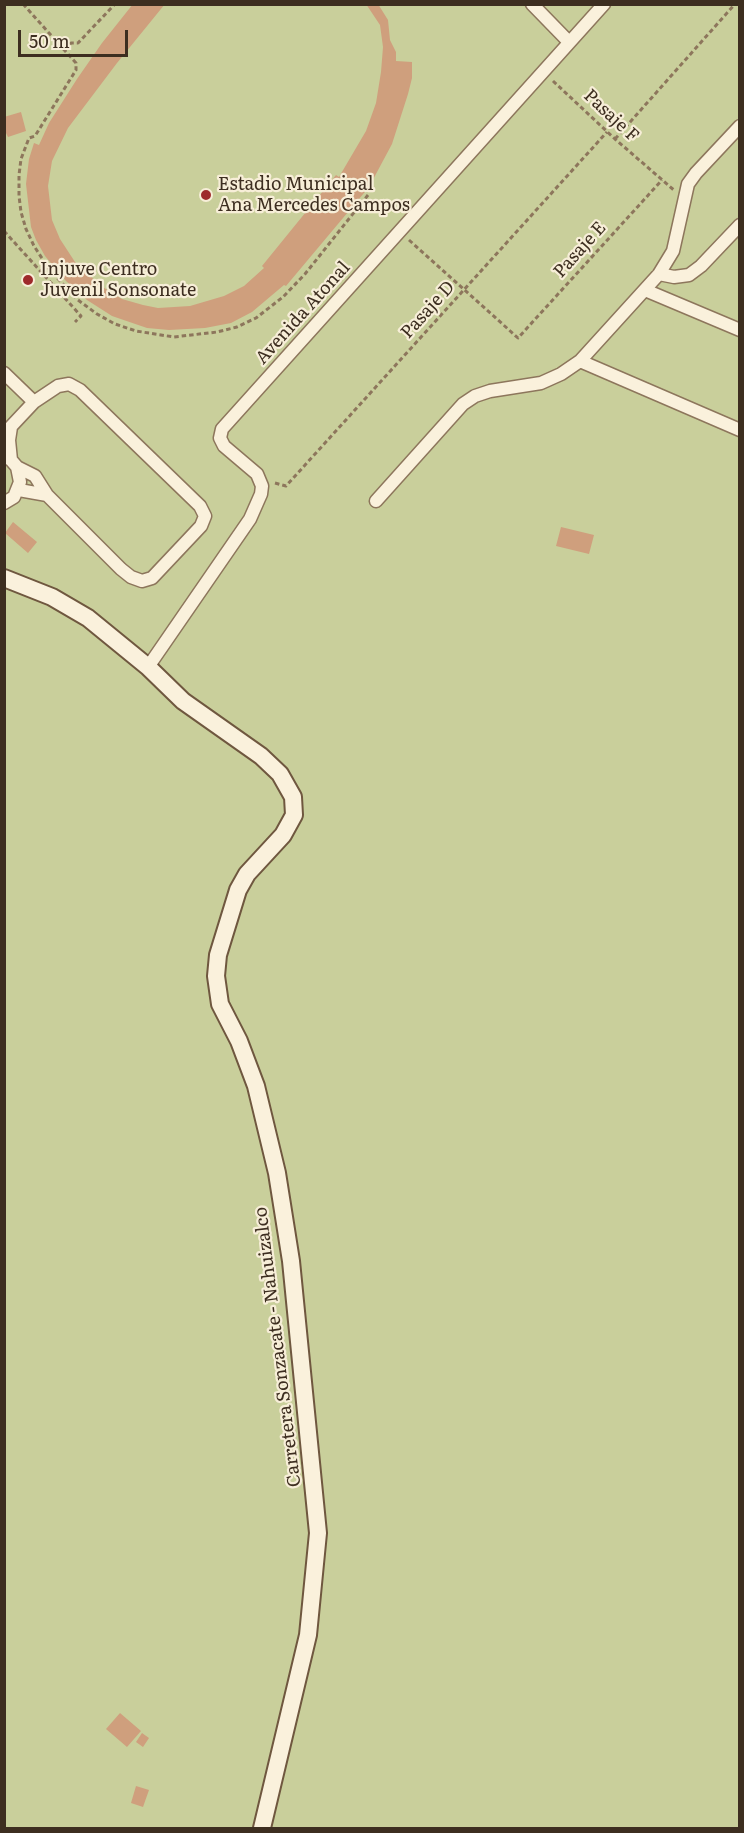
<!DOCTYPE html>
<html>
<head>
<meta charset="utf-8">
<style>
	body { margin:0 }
	#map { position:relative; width:744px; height:1833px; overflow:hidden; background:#f0e4c8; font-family:Literata,serif }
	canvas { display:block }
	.frame { position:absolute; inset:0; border:6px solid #3d2e20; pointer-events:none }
	.scale { position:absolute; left:18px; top:30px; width:110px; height:27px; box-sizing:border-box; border:3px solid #3d2e20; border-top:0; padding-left:8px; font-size:18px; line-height:21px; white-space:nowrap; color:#3d2e20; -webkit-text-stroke:4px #f7eed8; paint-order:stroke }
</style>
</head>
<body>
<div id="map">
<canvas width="744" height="1833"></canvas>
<div class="frame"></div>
<div class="scale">50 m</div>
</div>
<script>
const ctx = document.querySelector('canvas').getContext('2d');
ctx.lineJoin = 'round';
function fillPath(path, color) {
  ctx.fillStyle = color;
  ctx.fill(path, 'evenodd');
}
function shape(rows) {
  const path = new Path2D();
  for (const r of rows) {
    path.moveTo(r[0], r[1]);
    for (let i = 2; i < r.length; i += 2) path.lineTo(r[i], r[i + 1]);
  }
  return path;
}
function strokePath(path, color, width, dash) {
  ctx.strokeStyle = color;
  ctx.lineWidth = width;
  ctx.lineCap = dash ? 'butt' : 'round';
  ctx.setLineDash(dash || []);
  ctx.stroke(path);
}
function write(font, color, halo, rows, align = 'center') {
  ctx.font = font + ' Literata,serif';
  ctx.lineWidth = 4.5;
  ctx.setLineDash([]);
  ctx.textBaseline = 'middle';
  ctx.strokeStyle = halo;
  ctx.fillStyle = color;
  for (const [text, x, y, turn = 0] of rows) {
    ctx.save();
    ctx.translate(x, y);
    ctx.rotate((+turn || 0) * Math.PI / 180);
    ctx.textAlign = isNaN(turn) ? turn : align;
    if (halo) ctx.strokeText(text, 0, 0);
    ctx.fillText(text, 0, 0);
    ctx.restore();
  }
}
const green = shape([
	[5,5,739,5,739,1828,5,1828]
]);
const building = shape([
	[133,4,165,4,117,63,68,128,52,161,48,186,52,220,60,239,75,262,101,286,122,299,143,305,158,308,190,306,224,296,244,286,264,268,262,266,336,175,339,177,366,131,376,103,381,72,383,47,380,25,366,4,378,4,388,20,390,40,396,52,396,61,412,62,412,78,408,94,392,144,369,187,286,286,284,285,252,312,231,323,205,328,169,330,147,328,112,316,87,300,66,281,45,256,36,240,31,227,26,184,29,159,34,143,39,145,49,123,77,79,102,43],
	[21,112,26,131,8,137,4,129,4,117],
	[13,522,37,542,28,553,5,533],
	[561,527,594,535,589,554,556,546],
	[120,1713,141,1731,127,1747,106,1729],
	[142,1733,149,1738,143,1747,136,1742],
	[136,1786,149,1790,143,1807,131,1803]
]);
const path = shape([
	[23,4,76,63,76,70,35,136,29,138,21,159,19,175,19,196,21,212,26,229,34,246,49,269,78,300,97,314,115,324,136,331,174,337,217,332,237,327,256,318,283,297,305,274,368,195],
	[65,50,71,43,78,43,115,4],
	[553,81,615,139,675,191],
	[615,139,735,4],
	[4,231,81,316,75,322],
	[409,240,518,338,662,180],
	[275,483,286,486,607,132]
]);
const street = shape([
	[532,4,569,42],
	[659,274,674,277,689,275,701,266,740,225],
	[645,290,740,330],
	[580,361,740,430],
	[4,373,34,402],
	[11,427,9,440,11,460],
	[4,434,34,402,58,386,69,384,80,390,200,506,205,516,201,526,152,578,142,581,131,577,121,569,47,495,35,476,17,467],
	[4,456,11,460,17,467,20,482,14,497,4,503],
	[19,490,47,495],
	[376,501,463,404,475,396,490,391,541,383,561,374,580,361,659,274,673,251,688,184,696,173,740,126],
	[148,667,250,519,261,494,262,486,257,474,224,446,220,438,222,429,604,4]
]);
const secondary = shape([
	[4,578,52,597,88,618,148,667,183,701,261,756,280,774,293,797,294,815,283,835,247,874,238,890,218,955,216,976,220,1004,239,1041,256,1086,277,1173,291,1261,318,1533,308,1635,262,1828]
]);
const markers = [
	[206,195,6,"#9e2a2b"],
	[28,280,6,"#9e2a2b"]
];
const streetNames = [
	["Pasaje F",611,116,43],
	["Pasaje E",580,250,-48],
	["Pasaje D",428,310,-48],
	["Avenida Atonal",303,313,-48],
	["Carretera Sonzacate - Nahuizalco",278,1347,-97]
];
const poiNames = [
	["Estadio Municipal",218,185],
	["Ana Mercedes Campos",218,206],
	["Injuve Centro",40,270],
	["Juvenil Sonsonate",40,291]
];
fillPath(green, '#c9cf9b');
fillPath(building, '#cf9f7d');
strokePath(street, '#8d765c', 15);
strokePath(secondary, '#6f573f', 20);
strokePath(path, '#8d765c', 3, [4.5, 3]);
strokePath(street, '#faf1dc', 12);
strokePath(secondary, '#faf1dc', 16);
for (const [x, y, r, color] of markers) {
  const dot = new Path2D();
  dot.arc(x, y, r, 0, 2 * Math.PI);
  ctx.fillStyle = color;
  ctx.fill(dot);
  strokePath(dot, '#f7eed8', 2);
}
write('18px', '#3d2e20', '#f7eed8', streetNames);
write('18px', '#3d2e20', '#f7eed8', poiNames, 'left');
</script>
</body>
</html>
